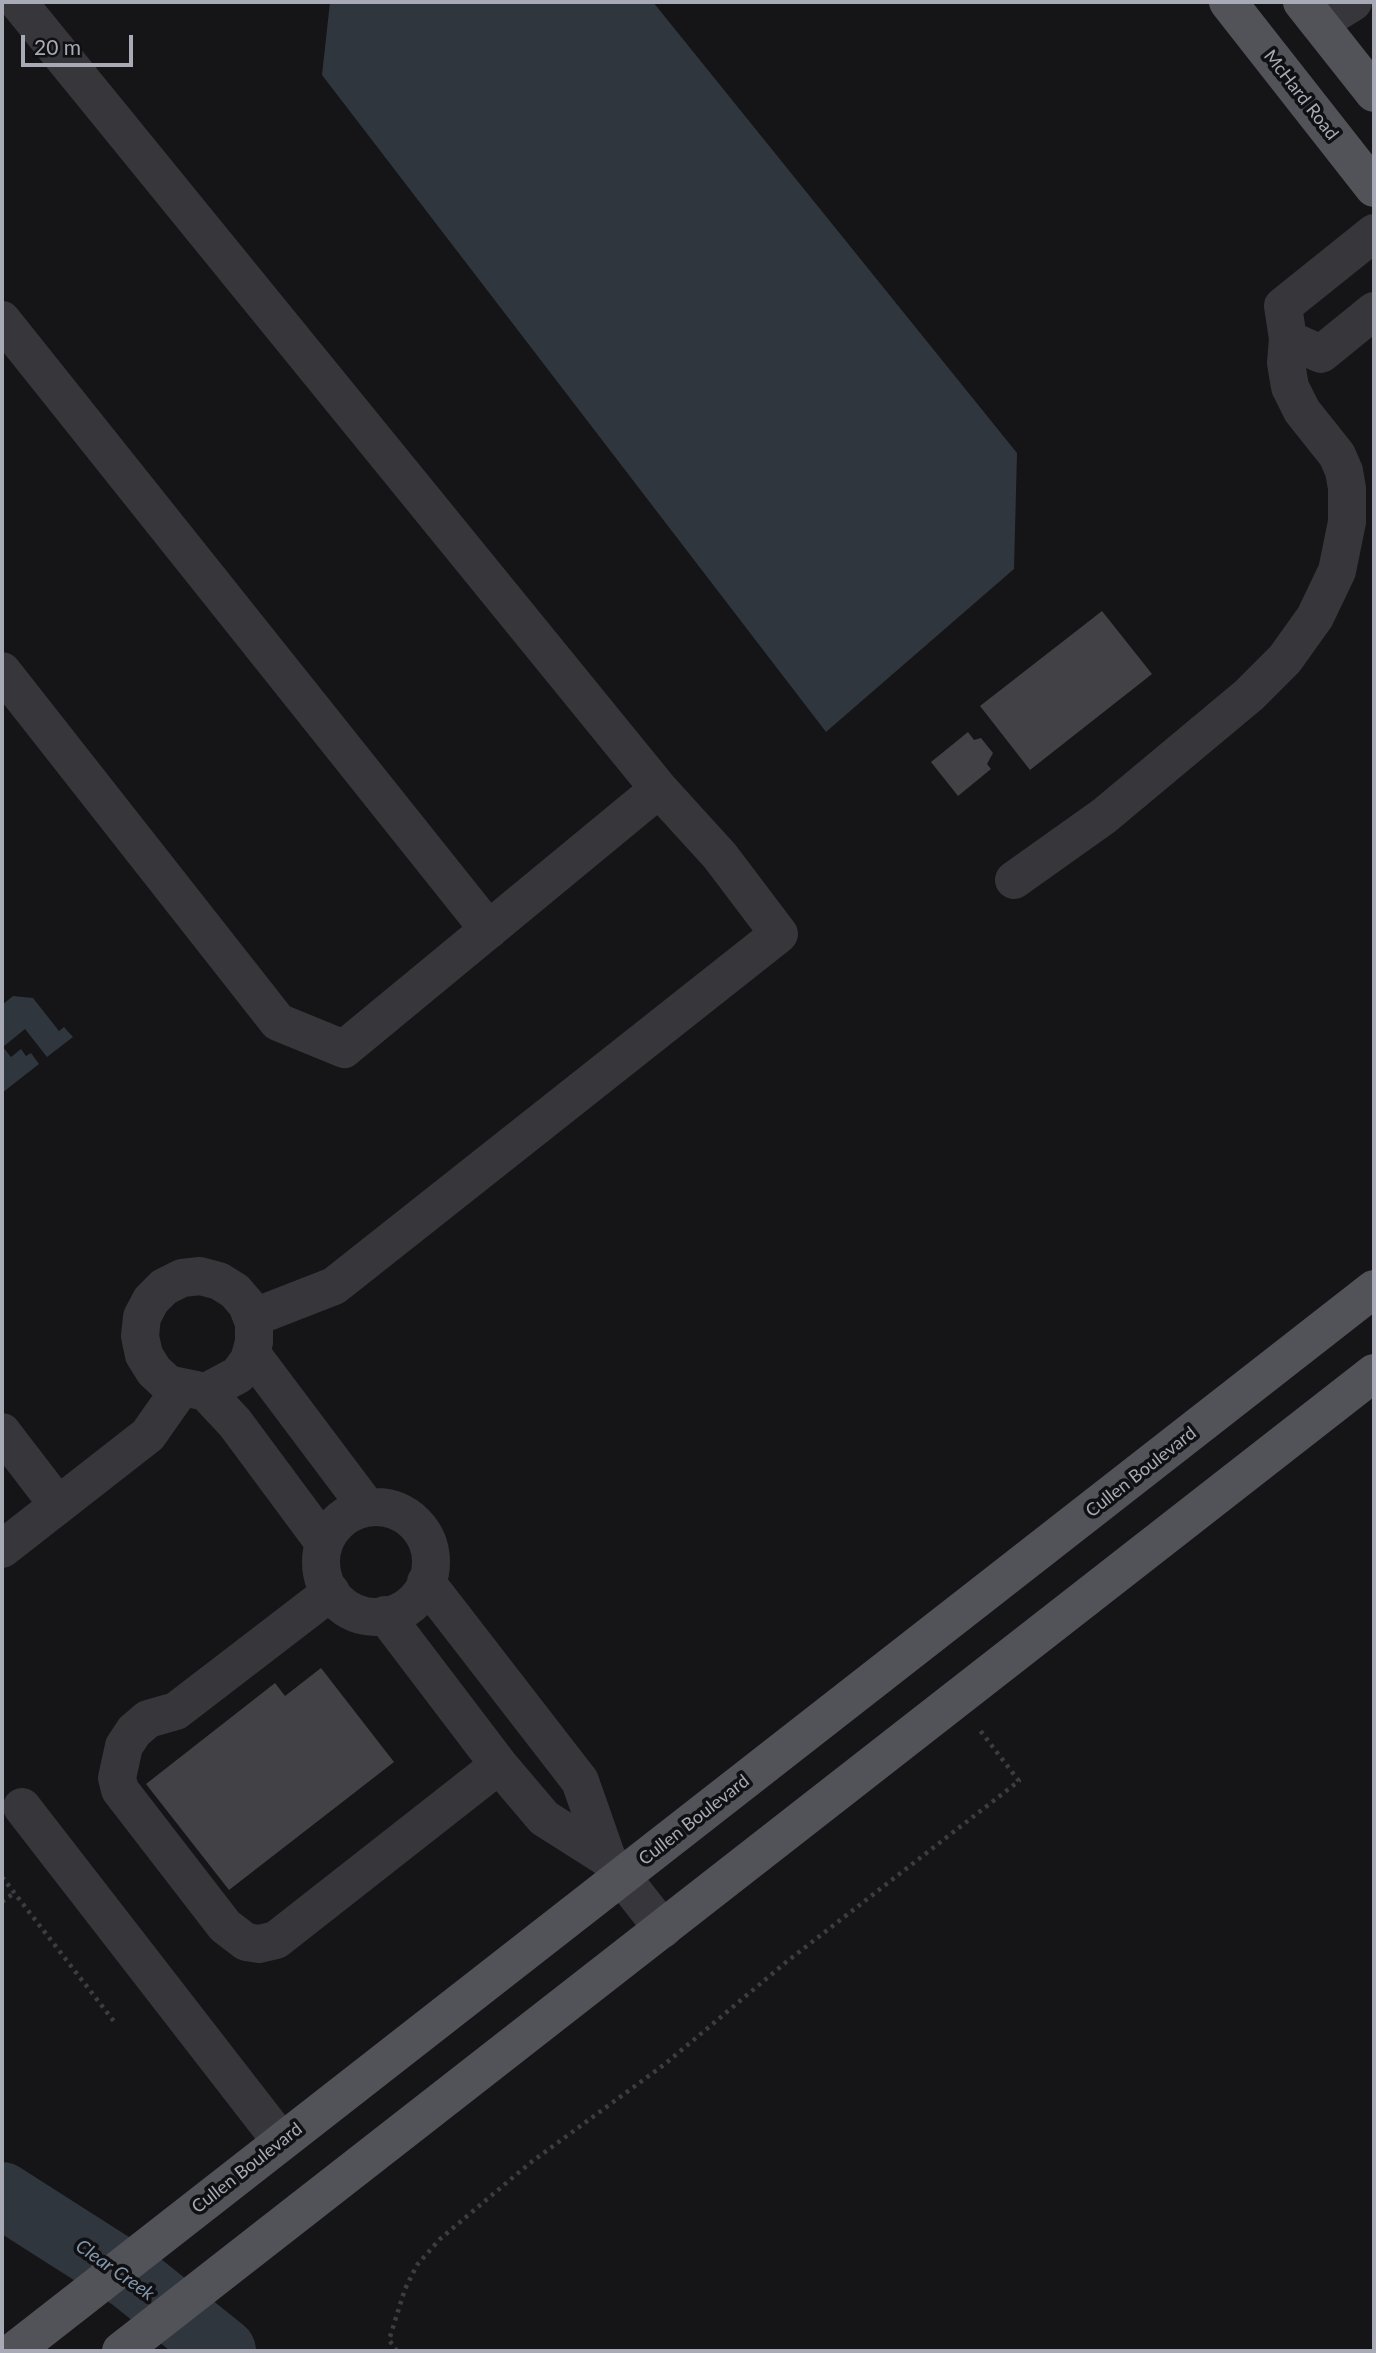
<!DOCTYPE html>
<html>
<head>
<meta charset="utf-8">
<style>
	body { margin:0 }
	#map { position:relative; width:1376px; height:2353px; overflow:hidden; background:#151416; font-family:Lato,sans-serif }
	canvas { display:block }
	.frame { position:absolute; inset:0; border:4px solid #a8abb5; pointer-events:none }
	.scale { position:absolute; left:21px; top:35px; width:112px; height:32px; box-sizing:border-box; border:4px solid #a8abb5; border-top:0; padding-left:9px; font-size:21px; line-height:24px; white-space:nowrap; color:#a8abb5; -webkit-text-stroke:5px #100f11; paint-order:stroke }
</style>
</head>
<body>
<div id="map">
<canvas width="1376" height="2353"></canvas>
<div class="frame"></div>
<div class="scale">20 m</div>
</div>
<script>
const ctx = document.querySelector('canvas').getContext('2d');
ctx.lineJoin = 'round';
function fillPath(path, color) {
  ctx.fillStyle = color;
  ctx.fill(path, 'evenodd');
}
function shape(rows) {
  const path = new Path2D();
  for (const r of rows) {
    if (r.length === 3) {
      path.moveTo(r[0] + r[2], r[1]);
      path.arc(r[0], r[1], r[2], 0, 2 * Math.PI);
      continue;
    }
    path.moveTo(r[0], r[1]);
    for (let i = 2; i < r.length; i += 2) path.lineTo(r[i], r[i + 1]);
  }
  return path;
}
function strokePath(path, color, width, dash) {
  ctx.strokeStyle = color;
  ctx.lineWidth = width;
  ctx.lineCap = dash ? 'butt' : 'round';
  ctx.setLineDash(dash || []);
  ctx.stroke(path);
}
function write(font, color, halo, rows, align = 'center') {
  ctx.font = font + ' Lato,sans-serif';
  ctx.lineWidth = 7;
  ctx.setLineDash([]);
  ctx.textBaseline = 'middle';
  ctx.strokeStyle = halo;
  ctx.fillStyle = color;
  for (const [text, x, y, turn = 0] of rows) {
    ctx.save();
    ctx.translate(x, y);
    ctx.rotate((+turn || 0) * Math.PI / 180);
    ctx.textAlign = isNaN(turn) ? turn : align;
    if (halo) ctx.strokeText(text, 0, 0);
    ctx.fillText(text, 0, 0);
    ctx.restore();
  }
}
const water = shape([
	[330,2,653,2,1017,453,1014,569,826,732,322,75],
	[13,996,33,998,59,1031,64,1027,73,1037,47,1057,25,1029,3,1047,11,1057,21,1049,26,1056,31,1053,39,1064,2,1093,2,1005]
]);
const river = shape([
	[2,2195,132,2278,223,2351]
]);
const building = shape([
	[1102,611,1152,674,1030,770,980,706],
	[968,732,974,740,981,738,993,753,987,764,991,769,958,796,931,762],
	[321,1668,394,1762,229,1890,146,1784,275,1683,285,1696]
]);
const path = shape([
	[2,1877,116,2024],
	[2,1902,14,1893],
	[397,2351,389,2340,405,2289,417,2265,440,2239,530,2163,665,2064,785,1963,1019,1781,979,1729]
]);
const minor = shape([
	[18,2,659,789,720,856,779,934,334,1286,252,1318],
	[1319,23,1353,2],
	[1374,233,1283,306,1288,339,1321,354,1374,311],
	[2,320,489,930],
	[2,671,278,1022,344,1049,659,789],
	[1014,880,1104,816,1249,695,1285,659,1315,617,1337,571,1347,522,1347,488,1344,471,1337,455,1302,411,1290,387,1286,363,1288,339],
	[251,1353,366,1506],
	[206,1392,238,1375,249,1360,254,1342,254,1323,247,1305,235,1291,219,1281,200,1276,182,1278,164,1287,151,1300,142,1317,140,1336,144,1355,154,1371,168,1384,206,1392,235,1423,324,1543],
	[2,1432,58,1505],
	[376,1562,55],
	[2,1549,148,1435,181,1388],
	[426,1582,580,1781,607,1858,663,1929],
	[331,1592,176,1711,148,1719,134,1731,124,1746,117,1778,120,1790,225,1926,246,1942,259,1944,276,1940,499,1765],
	[385,1615,499,1765,544,1818,607,1858],
	[22,1807,281,2141]
]);
const major = shape([
	[1228,2,1374,188],
	[1302,2,1374,93],
	[14,2351,1374,1289],
	[121,2351,1374,1373]
]);
const streetNames = [
	["McHard Road",1301,95,52],
	["Cullen Boulevard",1141,1472,-38],
	["Cullen Boulevard",694,1820,-38],
	["Cullen Boulevard",247,2168,-38]
];
const waterNames = [
	["Clear Creek",115,2270,35]
];
fillPath(water, '#2f363e');
strokePath(river, '#2f363e', 66);
fillPath(building, '#424246');
strokePath(path, '#3c3d41', 4.5, [3.5, 5]);
strokePath(minor, '#36363b', 38);
strokePath(major, '#525359', 38);
write('18px', '#a8abb5', '#100f11', streetNames);
write('italic 19px', '#8296ad', '#100f11', waterNames);
</script>
</body>
</html>
